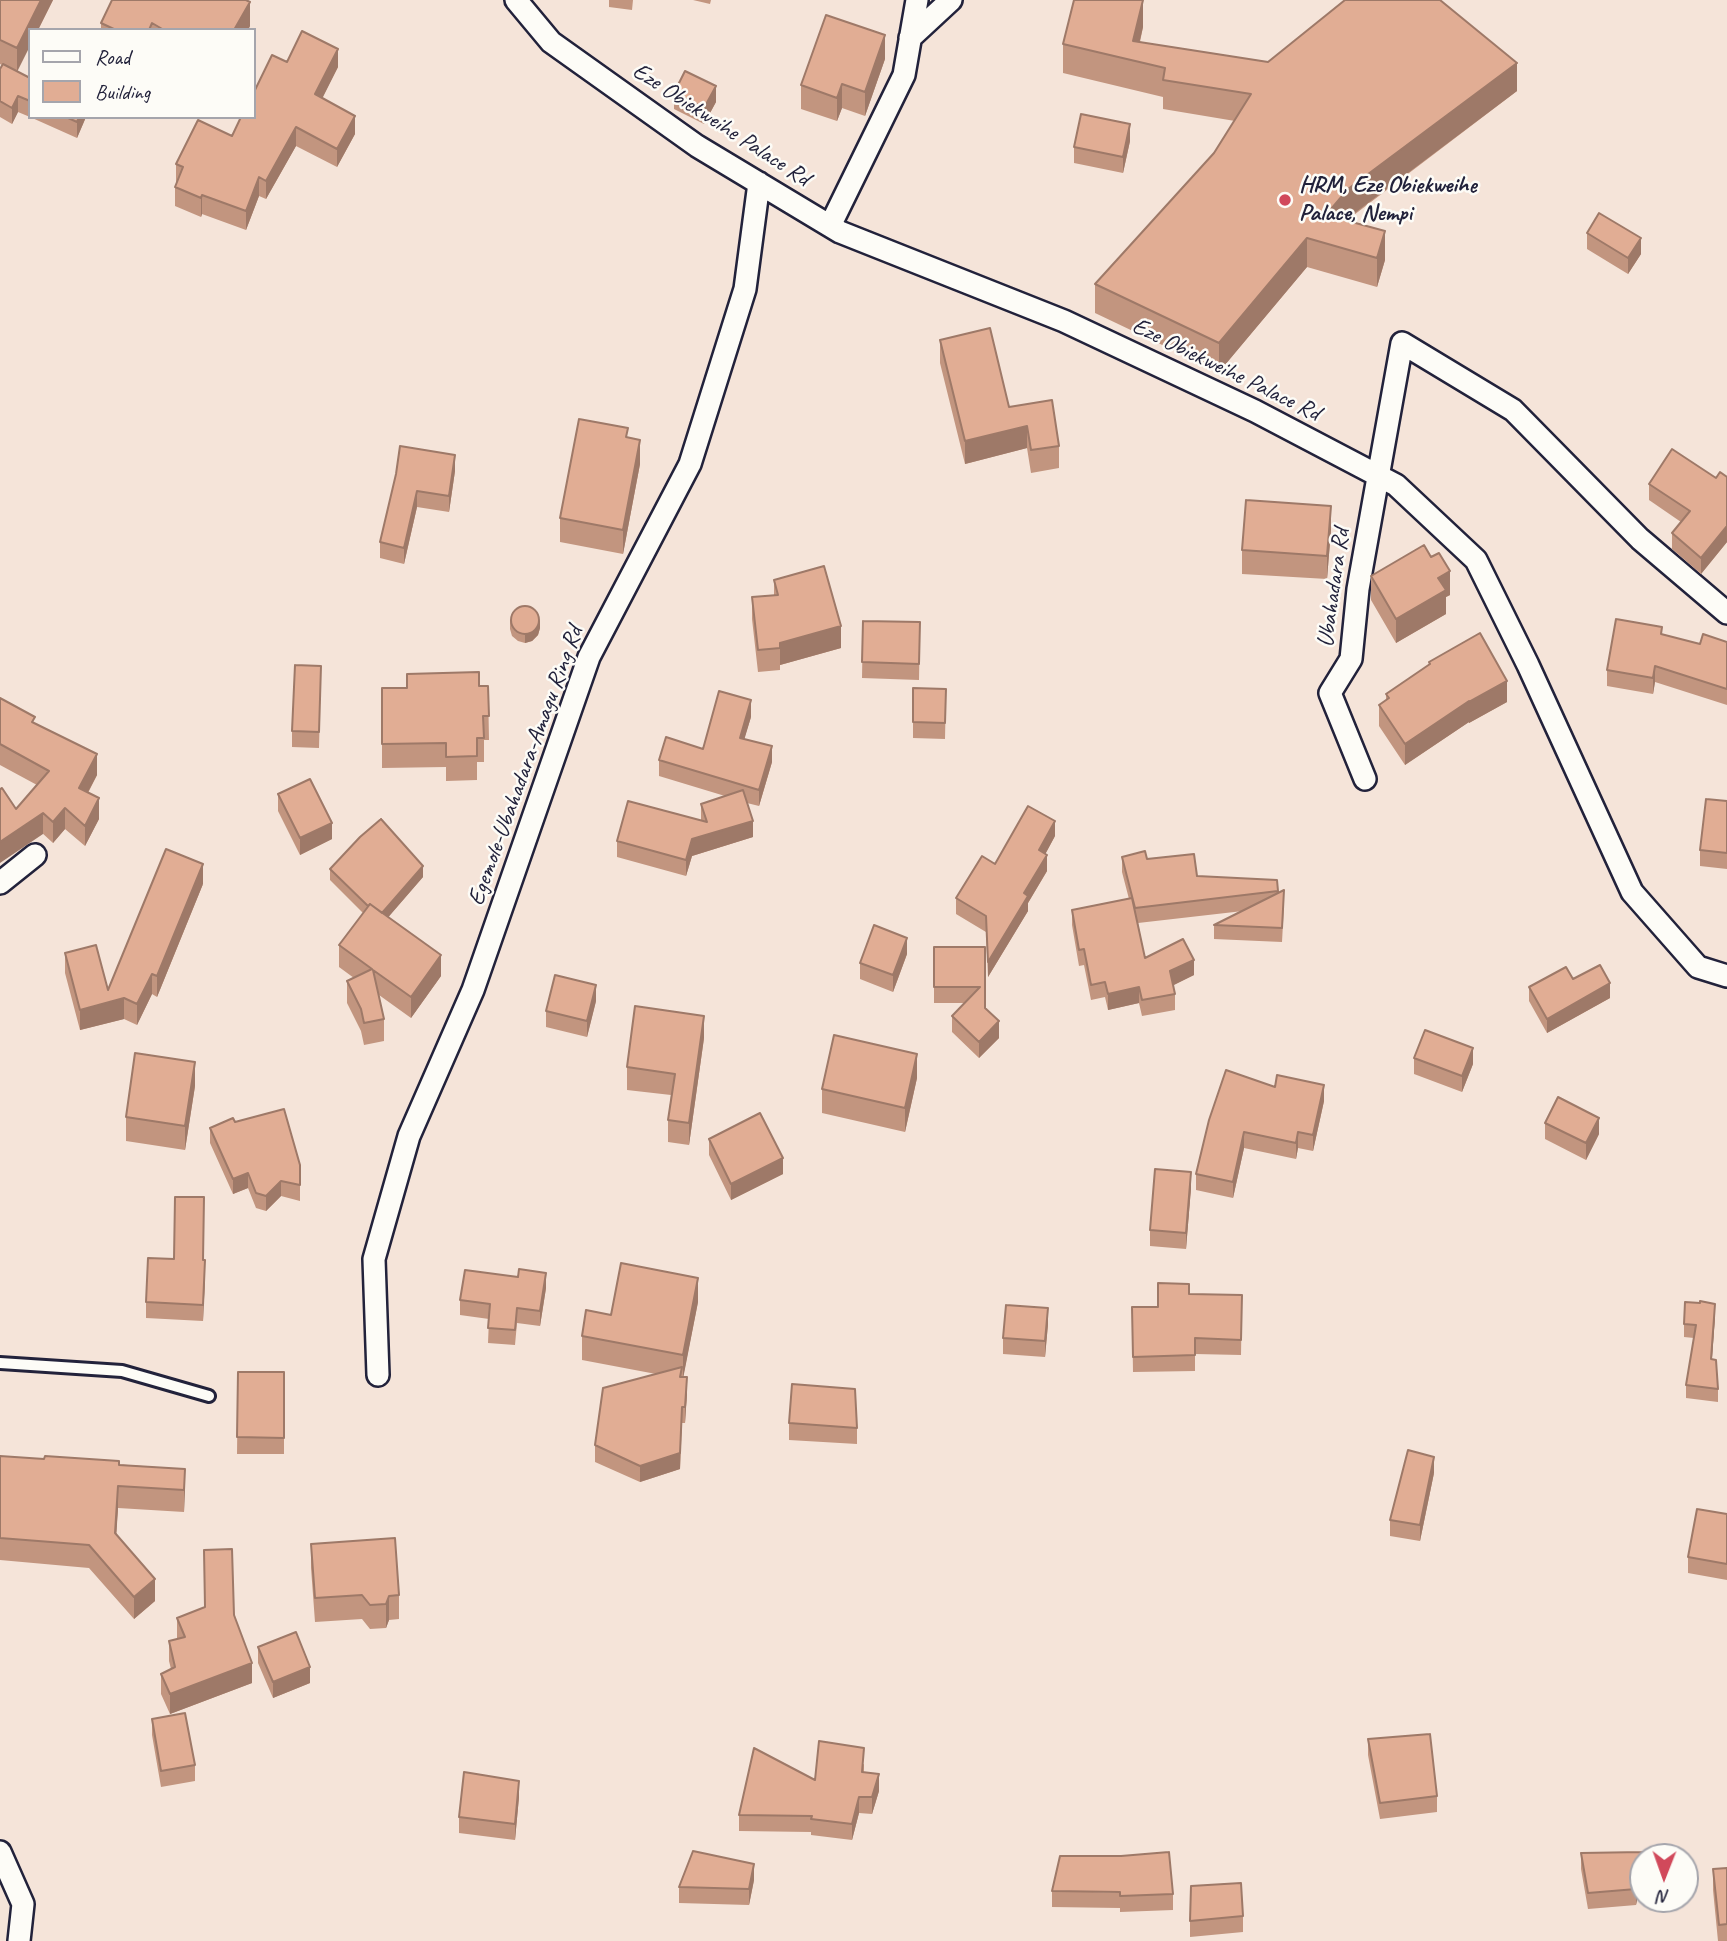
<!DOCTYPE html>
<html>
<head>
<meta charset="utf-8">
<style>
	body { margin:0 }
	#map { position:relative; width:1727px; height:1941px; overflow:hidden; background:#f5e4d9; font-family:Caveat,sans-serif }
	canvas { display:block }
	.legend { position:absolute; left:28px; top:28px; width:228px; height:91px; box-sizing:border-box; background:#fdfcf7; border:2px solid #a5a5ac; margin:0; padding:9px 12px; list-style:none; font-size:21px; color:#22223b }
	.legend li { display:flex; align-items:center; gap:14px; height:35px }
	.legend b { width:35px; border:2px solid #a5a5ac }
	.north { position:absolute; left:1629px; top:1843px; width:70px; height:70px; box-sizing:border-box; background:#fdfcf7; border:2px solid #a5a5ac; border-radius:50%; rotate:181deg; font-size:19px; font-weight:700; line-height:28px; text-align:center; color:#22223b }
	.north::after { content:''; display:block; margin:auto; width:24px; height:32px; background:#d1495b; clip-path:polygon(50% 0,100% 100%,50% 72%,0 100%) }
</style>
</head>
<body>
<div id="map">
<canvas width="1727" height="1941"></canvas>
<ul class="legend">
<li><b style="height:9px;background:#fdfcf7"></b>Road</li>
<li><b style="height:19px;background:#e1ad94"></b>Building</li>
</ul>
<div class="north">N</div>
</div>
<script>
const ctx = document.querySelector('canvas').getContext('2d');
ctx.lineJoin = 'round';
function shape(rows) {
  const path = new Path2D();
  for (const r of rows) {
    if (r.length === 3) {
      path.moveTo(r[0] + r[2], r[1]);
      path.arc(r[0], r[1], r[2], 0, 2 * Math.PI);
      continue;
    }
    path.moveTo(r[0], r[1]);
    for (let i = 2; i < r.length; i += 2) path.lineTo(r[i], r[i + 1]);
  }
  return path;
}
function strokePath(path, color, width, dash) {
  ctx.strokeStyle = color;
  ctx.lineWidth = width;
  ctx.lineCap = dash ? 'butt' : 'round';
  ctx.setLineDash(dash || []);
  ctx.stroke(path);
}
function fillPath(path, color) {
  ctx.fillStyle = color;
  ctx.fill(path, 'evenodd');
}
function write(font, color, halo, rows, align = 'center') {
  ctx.font = font + ' Caveat,sans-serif';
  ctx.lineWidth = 5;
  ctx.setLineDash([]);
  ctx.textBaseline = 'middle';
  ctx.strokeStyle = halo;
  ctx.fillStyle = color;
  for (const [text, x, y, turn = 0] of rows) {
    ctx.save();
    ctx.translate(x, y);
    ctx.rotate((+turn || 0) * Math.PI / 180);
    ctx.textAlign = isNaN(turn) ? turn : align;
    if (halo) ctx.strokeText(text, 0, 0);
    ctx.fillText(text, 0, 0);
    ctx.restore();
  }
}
const service = shape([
	[0,1363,122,1371,209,1396]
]);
const minor = shape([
	[516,0,551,42,697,146,840,232,1064,321,1255,411,1396,485,1476,560,1528,665,1632,892,1698,967,1727,976],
	[910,38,951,0],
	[830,226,904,75,917,0],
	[1365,779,1330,693,1351,659,1358,589,1402,343,1513,410,1640,539,1727,613],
	[0,883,35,855],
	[378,1375,374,1259,409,1136,473,990,589,657,690,464,745,289,759,183],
	[0,1852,23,1904,19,1941]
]);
const wall = shape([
	[0,0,53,0,38,30,30,30,17,71,30,78,30,117,18,112,12,124,0,117,0,69,2,65,0,64],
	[112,0,250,26,248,30,101,30,101,23],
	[609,0,633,0,632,10,609,7],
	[693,0,711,0,710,4],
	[1143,27,1140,42,1268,62,1517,91,1346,221,1385,260,1377,287,1307,267,1219,372,1095,313,1095,284,1214,153,1235,121,1163,109,1163,97,1063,73,1063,44],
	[885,59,865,116,842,108,837,121,801,109,801,85],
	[287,62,338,67,322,98,355,134,337,167,296,146,266,199,259,196,246,230,202,214,201,217,175,206,175,187,177,183,176,182,176,164,232,136],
	[674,93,716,102,704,124,674,109],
	[30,117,86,117,77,138],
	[1130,141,1123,173,1074,163,1074,147],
	[1587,233,1641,254,1628,274,1587,249],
	[940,340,1009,407,1059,446,1059,468,1031,473,1027,448,965,464,940,363],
	[628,437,640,464,623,554,560,542,560,518],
	[455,471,449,512,417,507,404,564,380,558,380,542,396,474],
	[1727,477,1727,542,1701,574,1672,549,1672,533,1681,522,1649,500,1649,484],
	[1331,530,1327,579,1242,574,1242,550],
	[1371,576,1450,595,1446,597,1446,614,1396,643,1371,600],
	[774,580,841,648,780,665,780,670,758,672,752,619,752,597,774,595],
	[510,620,540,628,538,635,532,641,525,643,518,641,512,636,510,629],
	[863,621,920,622,919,680,862,678],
	[1662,634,1700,644,1727,642,1727,705,1655,682,1653,694,1607,686,1607,670],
	[1429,662,1507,702,1469,723,1469,722,1405,765,1379,726,1379,705,1386,700,1386,694,1429,665],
	[321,666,319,748,292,747,292,731],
	[488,686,489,740,484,740,484,762,477,762,477,780,446,781,446,767,382,768,382,688],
	[913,688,946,689,945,739,913,738],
	[0,698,35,724,97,775,88,793,99,819,85,846,65,829,53,843,16,809,37,785,0,765],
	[751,717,744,739,772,762,759,806,747,803,753,837,692,856,686,876,617,857,617,841,701,821,701,804,725,796,659,776,659,760,703,749],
	[278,794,332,839,300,855,278,811],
	[1727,801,1727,869,1700,866,1700,850],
	[1055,836,1045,854,1047,871,1028,903,1028,911,988,977,986,932,956,914,956,898,995,864],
	[1122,857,1147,859,1197,876,1277,880,1278,893,1284,905,1282,942,1214,939,1214,925,1243,911,1138,923,1145,958,1194,975,1173,985,1175,994,1175,1010,1142,1016,1139,1003,1108,1010,1105,997,1091,1000,1084,965,1079,966,1072,925,1072,910,1129,899,1122,872],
	[330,869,423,877,388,917,441,976,411,1018,379,995,384,1019,384,1041,364,1045,361,1031,347,1003,347,981,354,978,339,967,339,945,363,913,330,880],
	[203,884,157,997,152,994,137,1025,124,1019,80,1030,65,973,65,953,108,990],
	[934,947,985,947,985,1008,999,1038,979,1058,952,1032,952,1016,965,1003,934,1003],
	[907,954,893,992,860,979,860,963],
	[1573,979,1610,998,1547,1033,1529,1001,1529,987],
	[596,1001,587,1037,546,1027,546,1011],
	[704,1038,689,1145,668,1142,668,1120,671,1095,627,1090,627,1067],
	[1414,1058,1473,1064,1462,1092,1414,1074],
	[917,1078,905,1132,822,1113,822,1089],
	[195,1086,185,1150,126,1141,126,1117],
	[1275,1087,1324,1101,1313,1151,1298,1148,1296,1159,1244,1148,1233,1198,1196,1190,1196,1174],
	[235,1122,300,1165,300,1201,281,1196,266,1211,256,1208,248,1188,233,1194,210,1143,210,1128],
	[1545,1123,1599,1134,1586,1160,1545,1139],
	[709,1139,783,1174,731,1200,709,1155],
	[1191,1188,1186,1249,1150,1246,1150,1230],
	[204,1260,205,1277,203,1321,146,1318,146,1302],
	[546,1288,540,1326,517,1323,515,1345,488,1343,489,1319,460,1315,460,1300],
	[1189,1294,1242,1295,1241,1355,1195,1354,1195,1371,1133,1372,1132,1307,1158,1307],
	[698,1302,683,1377,687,1393,685,1423,682,1423,680,1469,640,1482,595,1462,595,1445,656,1374,582,1360,582,1336,611,1315],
	[1715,1316,1712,1359,1718,1389,1718,1402,1686,1398,1686,1385,1694,1338,1684,1337,1684,1324],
	[1048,1324,1045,1357,1003,1354,1003,1338],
	[238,1372,284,1372,284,1454,237,1454],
	[789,1423,857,1428,857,1444,789,1440],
	[0,1456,185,1469,184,1512,118,1508,116,1535,155,1601,134,1619,89,1568,0,1560],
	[1434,1473,1420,1541,1390,1536,1390,1520],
	[1727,1514,1727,1580,1688,1573,1688,1557],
	[311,1544,399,1595,399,1619,389,1620,386,1628,370,1629,362,1619,315,1622,311,1568],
	[204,1550,234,1615,252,1683,170,1714,161,1694,161,1674,171,1669,169,1661,169,1641,177,1639,177,1618,205,1607],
	[258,1647,310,1683,273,1698,258,1663],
	[152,1719,195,1765,195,1781,161,1787,152,1735],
	[1368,1739,1437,1796,1437,1812,1380,1819,1368,1755],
	[864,1764,864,1772,879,1791,872,1814,859,1813,852,1840,811,1835,811,1832,739,1831,739,1815,815,1780],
	[519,1797,515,1840,459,1833,459,1817],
	[1643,1852,1643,1870,1636,1905,1588,1909,1581,1869,1581,1853],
	[1727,1868,1727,1941,1718,1941,1713,1890,1713,1869],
	[754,1880,749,1905,679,1903,679,1887],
	[1052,1891,1173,1894,1173,1910,1120,1912,1120,1908,1052,1907],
	[1243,1916,1243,1932,1190,1937,1190,1921]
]);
const shadedWall = shape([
	[41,0,53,0,38,30,30,30,30,46,17,72,17,48],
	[1143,0,1143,27,1135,61,1133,41],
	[250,2,250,26,248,30,234,30],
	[885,35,885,59,865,116,865,92],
	[338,49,338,67,315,113,315,94],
	[1517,63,1517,91,1348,218,1326,244,1326,215,1348,189],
	[842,84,842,108,837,121,837,98],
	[716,86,716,102,704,124,704,108],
	[18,96,18,112,12,124,12,108],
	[355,116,355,134,337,167,337,149],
	[79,117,86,117,77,138,77,122],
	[1130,124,1130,141,1123,173,1123,157],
	[296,127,296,146,266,199,266,181],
	[259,177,259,196,246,230,246,211],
	[202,195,202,214,201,217,201,198],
	[1385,231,1385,260,1377,287,1377,258],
	[1307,238,1307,267,1219,372,1219,343],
	[1641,238,1641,254,1628,274,1628,258],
	[1027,426,1027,448,965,464,965,441],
	[640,440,640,464,623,554,623,530],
	[455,455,455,471,449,512,449,496],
	[417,491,417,507,404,564,404,548],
	[1331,506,1331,530,1327,579,1327,556],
	[1727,526,1727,542,1701,574,1701,558],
	[1450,571,1450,595,1446,597,1446,614,1396,643,1396,619,1438,578],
	[540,620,540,628,538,635,532,641,525,643,525,635],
	[841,626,841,648,780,665,780,643],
	[1655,666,1655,682,1653,694,1653,678],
	[1507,681,1507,702,1469,723,1469,702],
	[751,700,751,717,740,754,740,738],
	[1469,701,1469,722,1405,765,1405,744],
	[772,746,772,762,759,806,759,790],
	[97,754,97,775,79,809,79,788],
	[99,798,99,819,85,846,85,826],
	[65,808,65,829,53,843,53,822],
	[43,813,43,834,0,863,0,842],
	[753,821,753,837,692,856,686,876,686,860,692,839],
	[1055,821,1055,836,1039,866,1039,850],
	[332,823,332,839,300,855,300,838],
	[1047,855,1047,871,1028,903,1028,911,988,977,988,962,1024,893],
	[203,864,203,884,157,997,157,976],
	[423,866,423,877,379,928,379,917],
	[907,938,907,954,893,992,893,975],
	[441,955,441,976,411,1018,411,997],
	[1194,960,1194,975,1170,987,1170,971],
	[152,974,152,994,137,1025,137,1004],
	[1610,983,1610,998,1547,1033,1547,1019],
	[596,985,596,1001,587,1037,587,1021],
	[1139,987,1139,1003,1108,1010,1108,994],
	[124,998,124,1019,80,1030,80,1010],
	[704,1016,704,1038,689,1145,689,1123],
	[999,1021,999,1038,979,1058,979,1042],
	[1473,1048,1473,1064,1462,1092,1462,1076],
	[917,1054,917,1078,905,1132,905,1108],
	[195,1062,195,1086,185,1150,185,1126],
	[1324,1085,1324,1101,1313,1151,1313,1135],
	[1599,1118,1599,1134,1586,1160,1586,1143],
	[1244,1132,1244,1148,1233,1198,1233,1182],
	[1298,1132,1298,1148,1296,1159,1296,1143],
	[783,1158,783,1174,731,1200,731,1184],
	[1191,1172,1191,1188,1186,1249,1186,1233],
	[248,1173,248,1188,233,1194,233,1179],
	[281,1181,281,1196,266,1211,266,1196],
	[205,1260,205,1277,203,1321,203,1305],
	[546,1273,546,1288,540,1326,540,1311],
	[698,1278,698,1302,683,1379,683,1355],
	[1715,1304,1715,1316,1711,1371,1711,1359],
	[1048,1308,1048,1324,1045,1357,1045,1341],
	[687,1377,687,1393,685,1423,685,1407],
	[682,1407,680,1469,640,1482,640,1466],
	[1434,1457,1434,1473,1420,1541,1420,1525],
	[185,1469,185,1491,184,1512,184,1490],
	[118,1486,118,1508,115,1556,115,1533],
	[155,1579,155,1601,134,1619,134,1597],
	[389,1596,389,1620,386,1628,386,1604],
	[252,1663,252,1683,170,1714,170,1694],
	[310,1667,310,1683,273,1698,273,1682],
	[879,1774,879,1791,872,1814,872,1797],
	[519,1781,519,1797,515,1840,515,1824],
	[859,1797,859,1813,852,1840,852,1824],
	[1643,1852,1643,1870,1636,1905,1636,1889],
	[754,1864,754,1880,749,1905,749,1889]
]);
const building = shape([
	[0,0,41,0,17,48,0,40,0,0],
	[112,0,246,0,250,2,234,30,164,30,152,23,149,30,116,30,101,23,112,0],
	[1074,0,1143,0,1133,41,1268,62,1345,0,1440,0,1517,63,1348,189,1326,215,1385,231,1377,258,1307,238,1219,343,1095,284,1214,153,1251,94,1163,80,1165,68,1063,44,1074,0],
	[826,15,885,35,865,92,842,84,837,98,801,85,826,15],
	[302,31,338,49,315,94,355,116,337,149,296,127,266,181,259,177,246,211,202,195,201,198,175,187,183,167,176,164,198,120,232,136,241,117,254,117,254,92,272,55,287,62,302,31],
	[3,64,30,78,30,101,18,96,12,108,0,101,0,69,3,64],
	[685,71,716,86,704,108,674,93,685,71],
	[1081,114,1130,124,1123,157,1074,147,1081,114],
	[66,117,79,117,77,122,66,117],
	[1599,213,1641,238,1628,258,1587,233,1599,213],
	[990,328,1009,407,1052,400,1059,446,1031,450,1027,426,965,441,940,340,990,328],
	[579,419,628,428,626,437,640,440,623,530,560,518,579,419],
	[400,446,455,455,449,496,417,491,404,548,380,542,396,474,400,446],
	[1672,449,1716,478,1720,472,1727,477,1727,526,1701,558,1672,533,1690,511,1649,484,1672,449],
	[1246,500,1331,506,1327,556,1242,550,1246,500],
	[1424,545,1431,557,1439,553,1450,571,1438,578,1446,590,1396,619,1371,576,1424,545],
	[824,566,841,626,780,643,780,648,758,650,752,597,778,595,774,580,824,566],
	[525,620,14],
	[1616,619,1662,627,1661,634,1700,644,1703,634,1727,642,1727,689,1655,666,1653,678,1607,670,1616,619],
	[863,621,920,622,919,664,862,662,863,621],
	[1480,633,1507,681,1469,702,1469,701,1405,744,1379,705,1389,698,1386,694,1430,664,1429,662,1480,633],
	[295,665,321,666,319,732,292,731,295,665],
	[479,672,479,686,488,686,489,716,483,716,484,738,477,738,477,756,446,757,446,743,382,744,382,688,407,688,407,674,479,672],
	[913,688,946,689,945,723,913,722,913,688],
	[719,691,751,700,740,738,772,746,759,790,659,760,666,737,703,749,719,691],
	[0,698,35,717,32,722,97,754,79,788,99,798,85,826,65,808,53,822,43,813,0,842,0,789,2,788,16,809,49,771,0,744,0,698],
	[310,779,332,823,300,838,278,794,310,779],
	[743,790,753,821,692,839,686,860,617,841,628,801,707,822,701,804,743,790],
	[1706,799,1727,801,1727,853,1700,850,1706,799],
	[1028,806,1055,821,1039,850,1047,855,1024,893,1028,896,988,962,986,916,956,898,982,856,995,864,1028,806],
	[381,819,423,866,382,913,370,904,368,906,330,869,360,837,381,819],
	[166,849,203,864,157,976,152,974,137,1004,124,998,80,1010,65,953,96,945,108,990,166,849],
	[1145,851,1147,859,1194,854,1197,876,1277,880,1278,891,1135,908,1122,857,1145,851],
	[1284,890,1282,928,1214,925,1284,890],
	[1132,898,1145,958,1183,939,1194,960,1170,971,1175,994,1142,1000,1139,987,1108,994,1105,982,1091,985,1084,949,1079,950,1072,910,1132,898],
	[370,904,441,955,411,997,373,970,384,1019,364,1023,361,1009,347,981,372,969,339,945,370,904],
	[874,925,907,938,893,975,860,963,874,925],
	[934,947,985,947,985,1008,999,1021,979,1042,952,1016,980,987,934,987,934,947],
	[1600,965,1610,983,1547,1019,1529,987,1566,967,1573,979,1600,965],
	[555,975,596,985,587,1021,546,1011,555,975],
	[635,1006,704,1016,689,1123,668,1120,675,1074,627,1067,635,1006],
	[1425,1030,1473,1048,1462,1076,1414,1058,1425,1030],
	[834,1035,917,1054,905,1108,822,1089,834,1035],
	[135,1053,195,1062,185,1126,126,1117,135,1053],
	[1226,1070,1275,1087,1277,1075,1324,1085,1313,1135,1298,1132,1296,1143,1244,1132,1233,1182,1196,1174,1209,1120,1226,1070],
	[1558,1097,1599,1118,1586,1143,1545,1123,1558,1097],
	[284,1109,300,1165,300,1185,281,1181,266,1196,256,1193,248,1173,233,1179,210,1128,233,1118,235,1122,284,1109],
	[760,1113,783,1158,731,1184,709,1139,760,1113],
	[1155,1169,1191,1172,1186,1233,1150,1230,1155,1169],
	[175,1197,204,1197,203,1260,205,1260,203,1305,146,1302,148,1258,174,1259,175,1197],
	[621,1263,698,1278,683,1355,582,1336,586,1310,611,1315,621,1263],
	[519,1269,546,1273,540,1311,517,1308,515,1330,488,1328,490,1304,460,1300,465,1270,518,1277,519,1269],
	[1158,1283,1189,1284,1189,1294,1242,1295,1241,1340,1195,1338,1195,1355,1133,1357,1132,1307,1158,1307,1158,1283],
	[1700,1301,1715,1304,1711,1359,1716,1360,1718,1389,1686,1385,1696,1325,1684,1324,1685,1302,1700,1303,1700,1301],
	[1006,1305,1048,1308,1045,1341,1003,1338,1006,1305],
	[682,1367,680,1377,687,1377,685,1407,682,1407,680,1453,640,1466,595,1445,603,1388,682,1367],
	[238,1372,284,1372,284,1438,237,1437,238,1372],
	[792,1384,855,1389,857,1428,789,1423,792,1384],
	[1408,1450,1434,1457,1420,1525,1390,1520,1408,1450],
	[0,1456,44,1459,45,1456,119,1461,119,1465,185,1469,184,1490,118,1486,115,1533,155,1579,134,1597,89,1545,0,1538,0,1456],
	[1697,1509,1727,1514,1727,1564,1688,1557,1697,1509],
	[395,1538,399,1595,389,1596,386,1604,370,1605,362,1595,315,1598,311,1544,395,1538],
	[232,1549,234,1615,252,1663,170,1694,161,1674,175,1667,169,1641,185,1637,177,1618,205,1607,204,1550,232,1549],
	[296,1632,310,1667,273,1682,258,1647,296,1632],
	[185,1713,195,1765,161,1771,152,1719,185,1713],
	[1430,1734,1437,1796,1380,1803,1368,1739,1430,1734],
	[819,1741,864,1748,862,1772,879,1774,872,1797,859,1797,852,1824,811,1819,812,1816,739,1815,754,1748,815,1780,819,1741],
	[464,1772,519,1781,515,1824,459,1817,464,1772],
	[693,1851,754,1864,749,1889,679,1887,693,1851],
	[1169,1852,1173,1894,1120,1896,1120,1892,1052,1891,1060,1856,1121,1856,1169,1852],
	[1643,1852,1636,1889,1588,1893,1581,1853,1643,1852],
	[1727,1868,1727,1924,1719,1925,1713,1869,1727,1868],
	[1241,1883,1243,1916,1190,1921,1191,1886,1241,1883]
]);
const markers = [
	[1285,200,7,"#d1495b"]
];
const streetNames = [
	["Eze Obiekweihe Palace Rd",721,125,33],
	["Eze Obiekweihe Palace Rd",1226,370,26],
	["Ubahadara Rd",1334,588,-82],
	["Egemole-Ubahadara-Amagu Ring Rd",526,766,-70]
];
const poiNames = [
	["HRM, Eze Obiekweihe",1299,186],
	["Palace, Nempi",1299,214]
];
strokePath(service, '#22223b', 16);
strokePath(minor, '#22223b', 26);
strokePath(service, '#fdfcf7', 10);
strokePath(minor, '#fdfcf7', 21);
fillPath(wall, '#c2957f');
fillPath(shadedWall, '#9e7968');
fillPath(building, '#e1ad94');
strokePath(building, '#9e7968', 2);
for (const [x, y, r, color] of markers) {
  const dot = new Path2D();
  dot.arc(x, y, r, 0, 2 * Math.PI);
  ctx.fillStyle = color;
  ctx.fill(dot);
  strokePath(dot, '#fdfcf7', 2.5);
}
write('24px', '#22223b', '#fdfcf7', streetNames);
write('bold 24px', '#22223b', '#fdfcf7', poiNames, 'left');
</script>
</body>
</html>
